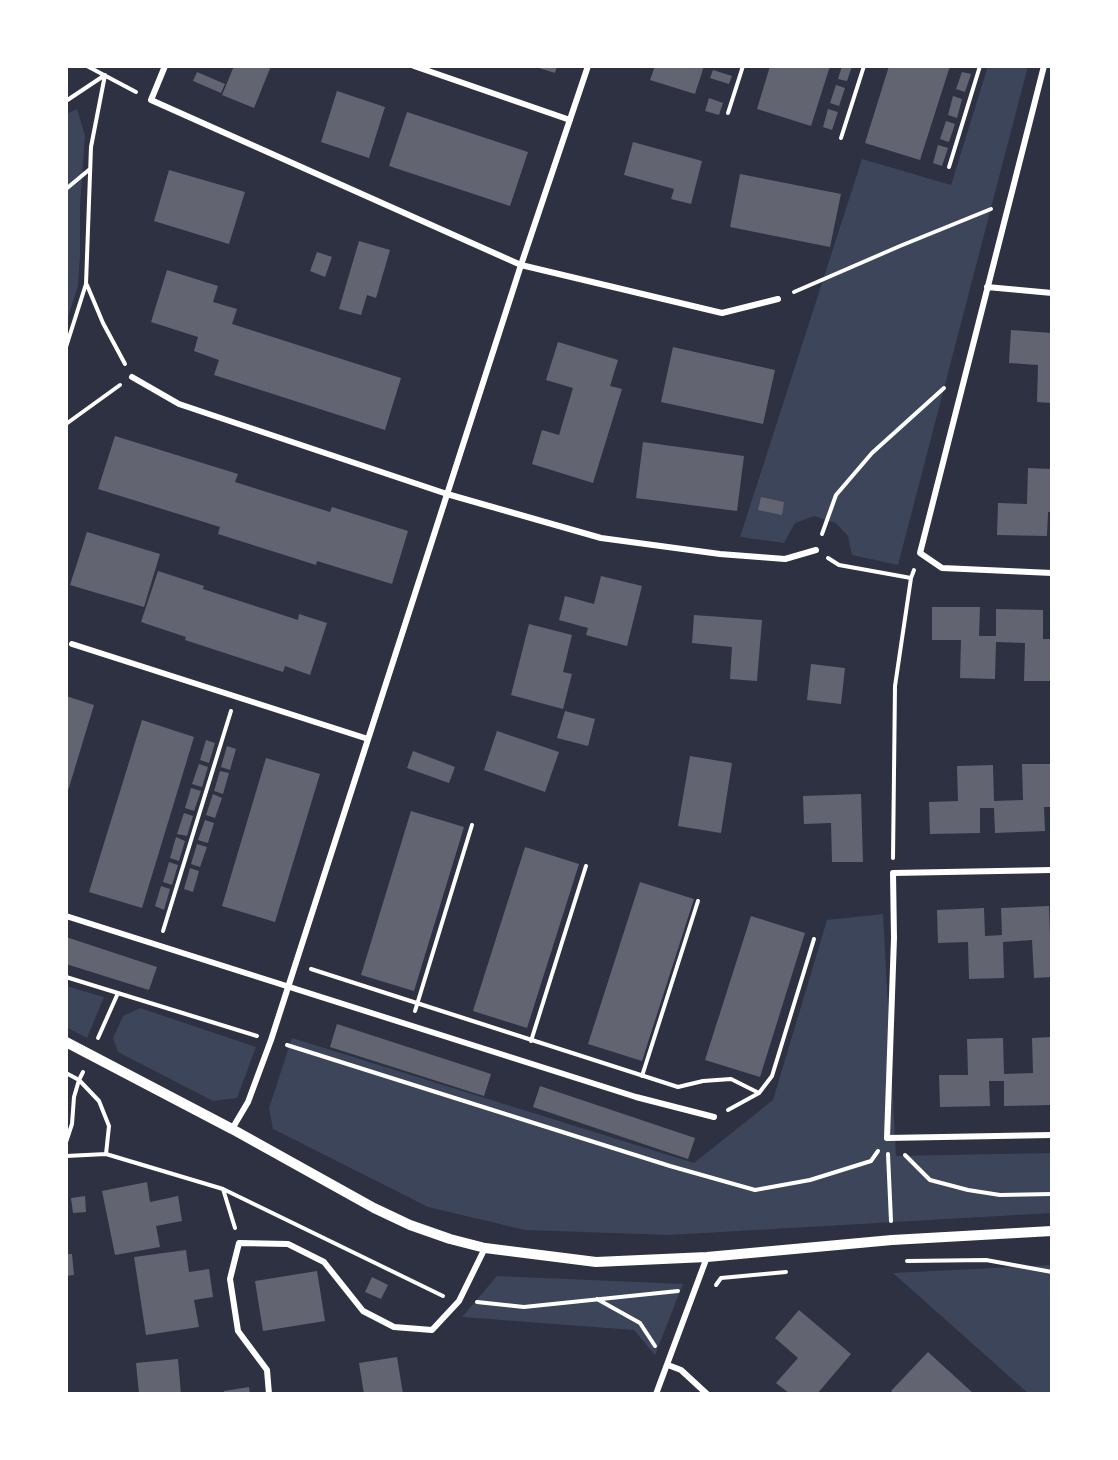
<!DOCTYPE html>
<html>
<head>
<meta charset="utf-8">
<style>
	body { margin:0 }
	#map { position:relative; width:1118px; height:1460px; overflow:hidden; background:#2d3142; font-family:Inter,sans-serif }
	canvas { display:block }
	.frame { position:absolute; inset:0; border:68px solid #fff; pointer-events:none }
</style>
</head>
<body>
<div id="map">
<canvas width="1118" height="1460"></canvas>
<div class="frame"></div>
</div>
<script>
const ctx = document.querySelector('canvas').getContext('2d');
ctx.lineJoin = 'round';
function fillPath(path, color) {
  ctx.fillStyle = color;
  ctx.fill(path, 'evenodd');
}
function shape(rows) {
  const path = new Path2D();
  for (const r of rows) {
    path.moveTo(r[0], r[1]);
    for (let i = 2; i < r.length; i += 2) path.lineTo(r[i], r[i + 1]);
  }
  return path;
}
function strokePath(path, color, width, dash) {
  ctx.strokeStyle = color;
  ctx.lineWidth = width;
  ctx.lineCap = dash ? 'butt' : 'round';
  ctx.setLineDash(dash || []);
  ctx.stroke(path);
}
const green = shape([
	[988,66,1028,66,898,565,852,555,848,536,836,523,814,516,795,523,784,543,740,537,862,159,951,185],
	[77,109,85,136,80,206,80,254,78,286,66,323,66,114],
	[883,914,896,1156,1052,1153,1052,1213,669,1235,525,1230,428,1207,273,1129,269,1108,292,1038,694,1163,773,1100,827,920],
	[66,986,104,997,87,1038,66,1027],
	[140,1008,256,1047,237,1098,213,1101,118,1052,113,1038,123,1016],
	[1052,1265,1052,1394,1029,1394,893,1273],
	[497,1276,683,1284,655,1355,634,1330,462,1317]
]);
const building = shape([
	[234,66,271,66,254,108,222,95],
	[533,66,557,66,555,73],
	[655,66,704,66,695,94,650,80],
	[770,66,830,66,811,126,757,109],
	[842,66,852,66,847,81,838,79],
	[889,66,950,66,920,160,865,143],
	[713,70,732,76,729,84,710,78],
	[197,72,225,84,221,93,193,81],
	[962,72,971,74,965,92,956,89],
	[836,85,845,88,839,106,830,103],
	[337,91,385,107,369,158,321,142],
	[953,96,962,99,957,118,948,115],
	[709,98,723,103,719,115,705,111],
	[828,109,838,112,832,130,823,127],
	[407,112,528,152,510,206,389,166],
	[946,121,955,124,949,142,940,139],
	[633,142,702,161,691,204,671,199,674,189,624,175],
	[938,145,948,148,942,166,933,163],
	[169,170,245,192,229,244,154,221],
	[740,174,841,194,830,247,730,227],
	[359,241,390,250,376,298,367,295,361,315,339,309],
	[317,252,332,257,325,277,310,271],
	[167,270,218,286,213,302,237,309,232,324,401,378,385,430,214,375,219,360,194,351,198,337,151,322],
	[1011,330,1052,333,1052,403,1037,402,1038,365,1009,363],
	[558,342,618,360,610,386,622,389,593,483,532,464,542,430,559,435,573,388,546,380],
	[673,347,775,370,763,424,661,402],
	[115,436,238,474,235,482,330,512,332,507,408,531,392,584,317,561,316,565,218,534,220,527,98,489],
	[643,442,744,456,737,511,636,498],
	[1028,468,1052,469,1052,512,1048,512,1047,536,997,535,998,503,1027,504],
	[761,497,784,502,782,515,758,510],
	[87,532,160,554,144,607,70,585],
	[158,571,204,586,203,589,298,620,299,614,327,623,310,675,285,666,283,672,185,640,186,637,141,622],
	[601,576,642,586,627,646,586,635,588,628,559,620,565,596,594,604],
	[932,607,980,607,979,636,996,636,996,609,1043,610,1043,639,1052,639,1052,681,1024,681,1025,643,996,642,995,679,960,678,961,640,932,640],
	[694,615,762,620,757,681,730,679,732,647,692,643],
	[529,624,572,635,563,672,572,674,563,709,511,695],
	[811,664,845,668,841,704,807,700],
	[66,696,94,705,67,794,66,794],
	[565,711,595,719,588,746,557,738],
	[142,720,194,737,142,908,89,892],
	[497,731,559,752,545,792,484,770],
	[206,740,215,743,209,763,200,760],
	[227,746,236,749,230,770,221,767],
	[413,751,455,767,449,783,407,768],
	[690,756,732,763,721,833,678,826],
	[266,758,320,774,275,922,222,906],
	[199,764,208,767,202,787,192,784],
	[1022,764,1052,764,1052,807,1044,807,1045,831,995,833,994,808,980,808,980,833,930,834,929,802,958,801,957,766,993,765,994,801,1023,800],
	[220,771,229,773,223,794,214,791],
	[191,788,201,791,194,811,185,808],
	[213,794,222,798,215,818,206,815],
	[861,794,863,862,832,862,831,823,804,824,803,796],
	[411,811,464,827,414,991,361,975],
	[184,813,193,816,187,836,177,834],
	[205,820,214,823,208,843,198,840],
	[176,837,185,841,179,861,170,858],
	[197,844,207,847,200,867,191,864],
	[525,847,579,864,527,1028,473,1011],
	[169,862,178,865,172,885,163,882],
	[190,868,199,871,193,892,184,889],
	[640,882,694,899,642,1061,588,1044],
	[161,886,170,889,164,910,155,906],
	[1049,906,1050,935,1052,935,1052,977,1034,978,1032,940,1003,942,1004,978,969,979,968,942,938,943,937,910,984,908,985,936,1002,935,1001,908],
	[751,916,805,933,760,1077,705,1060],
	[66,937,157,967,149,990,66,964],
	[337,1024,491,1074,484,1096,330,1047],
	[1052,1037,1052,1105,1004,1106,1004,1081,989,1081,990,1106,940,1107,939,1075,968,1075,967,1039,1003,1038,1004,1074,1033,1073,1032,1038],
	[540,1086,695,1138,688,1159,533,1107],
	[147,1182,150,1202,178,1196,182,1221,156,1226,160,1247,115,1255,102,1191],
	[85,1196,86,1212,73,1213,71,1198],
	[186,1250,189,1272,209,1269,213,1297,194,1300,199,1327,146,1335,134,1257],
	[66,1254,72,1254,74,1275,66,1276],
	[317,1271,325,1321,263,1331,255,1281],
	[372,1277,388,1285,381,1299,365,1292],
	[799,1310,851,1354,817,1394,790,1394,776,1383,798,1358,775,1338],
	[928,1352,974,1394,895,1394,891,1391],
	[397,1357,403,1394,364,1394,359,1363],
	[178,1359,181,1394,139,1394,136,1363],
	[249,1387,250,1394,224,1394,224,1391]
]);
const path = shape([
	[87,66,136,92],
	[66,101,105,75],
	[728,113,743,66],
	[841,138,864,66],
	[949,167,980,66],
	[66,189,90,169],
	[87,285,103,323,125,364],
	[794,292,900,246,991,209],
	[66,347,86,284,91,147,105,75],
	[66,424,120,385],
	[822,534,836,495,872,453,944,388],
	[828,558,839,565,911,578],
	[893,858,895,686,911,578,914,570],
	[163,931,231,711],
	[311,969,678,1087,703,1081,731,1079,759,1093,772,1076,814,939],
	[66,977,257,1036],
	[415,1011,472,825],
	[98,1038,118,993],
	[531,1041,586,866],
	[287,1045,670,1166,755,1190,810,1180,871,1161,878,1151],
	[83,1072,79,1080,99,1101,109,1126,106,1154],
	[66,1073,79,1080,74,1097,72,1124,66,1142],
	[642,1076,698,901],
	[728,1110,759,1093],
	[888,1154,891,1221],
	[905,1155,930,1180,968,1190,1000,1195,1052,1194],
	[66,1156,106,1154,223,1189,443,1296],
	[223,1189,235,1228],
	[907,1261,986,1260,1052,1272],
	[716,1285,721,1278,786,1272],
	[597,1299,640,1323,655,1346],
	[477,1302,524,1307,678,1291]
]);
const minor = shape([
	[165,66,151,100,521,265,722,313,778,299],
	[414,66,570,120],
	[1044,66,920,553,942,568,1052,573],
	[987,287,1052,293],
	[132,377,179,404,447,494,601,538,720,554,785,559,816,550],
	[72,644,368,739],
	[1052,870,893,873,894,938,887,1138,1052,1135],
	[66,916,636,1097,714,1117],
	[232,1129,248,1102,271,1040,521,265,588,66],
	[668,1365,681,1370,707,1394],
	[269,1394,267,1370,238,1331,230,1279,239,1243,288,1244,324,1262,363,1311,394,1327,432,1330,459,1301,485,1248],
	[656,1394,707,1257]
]);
const tertiary = shape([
	[66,1042,232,1129,374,1208,410,1225,450,1239,485,1248,596,1262,707,1257,892,1240,1052,1231]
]);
fillPath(green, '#3c4559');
fillPath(building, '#626471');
strokePath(path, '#fff', 4);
strokePath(minor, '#fff', 6);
strokePath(tertiary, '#fff', 10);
</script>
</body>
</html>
